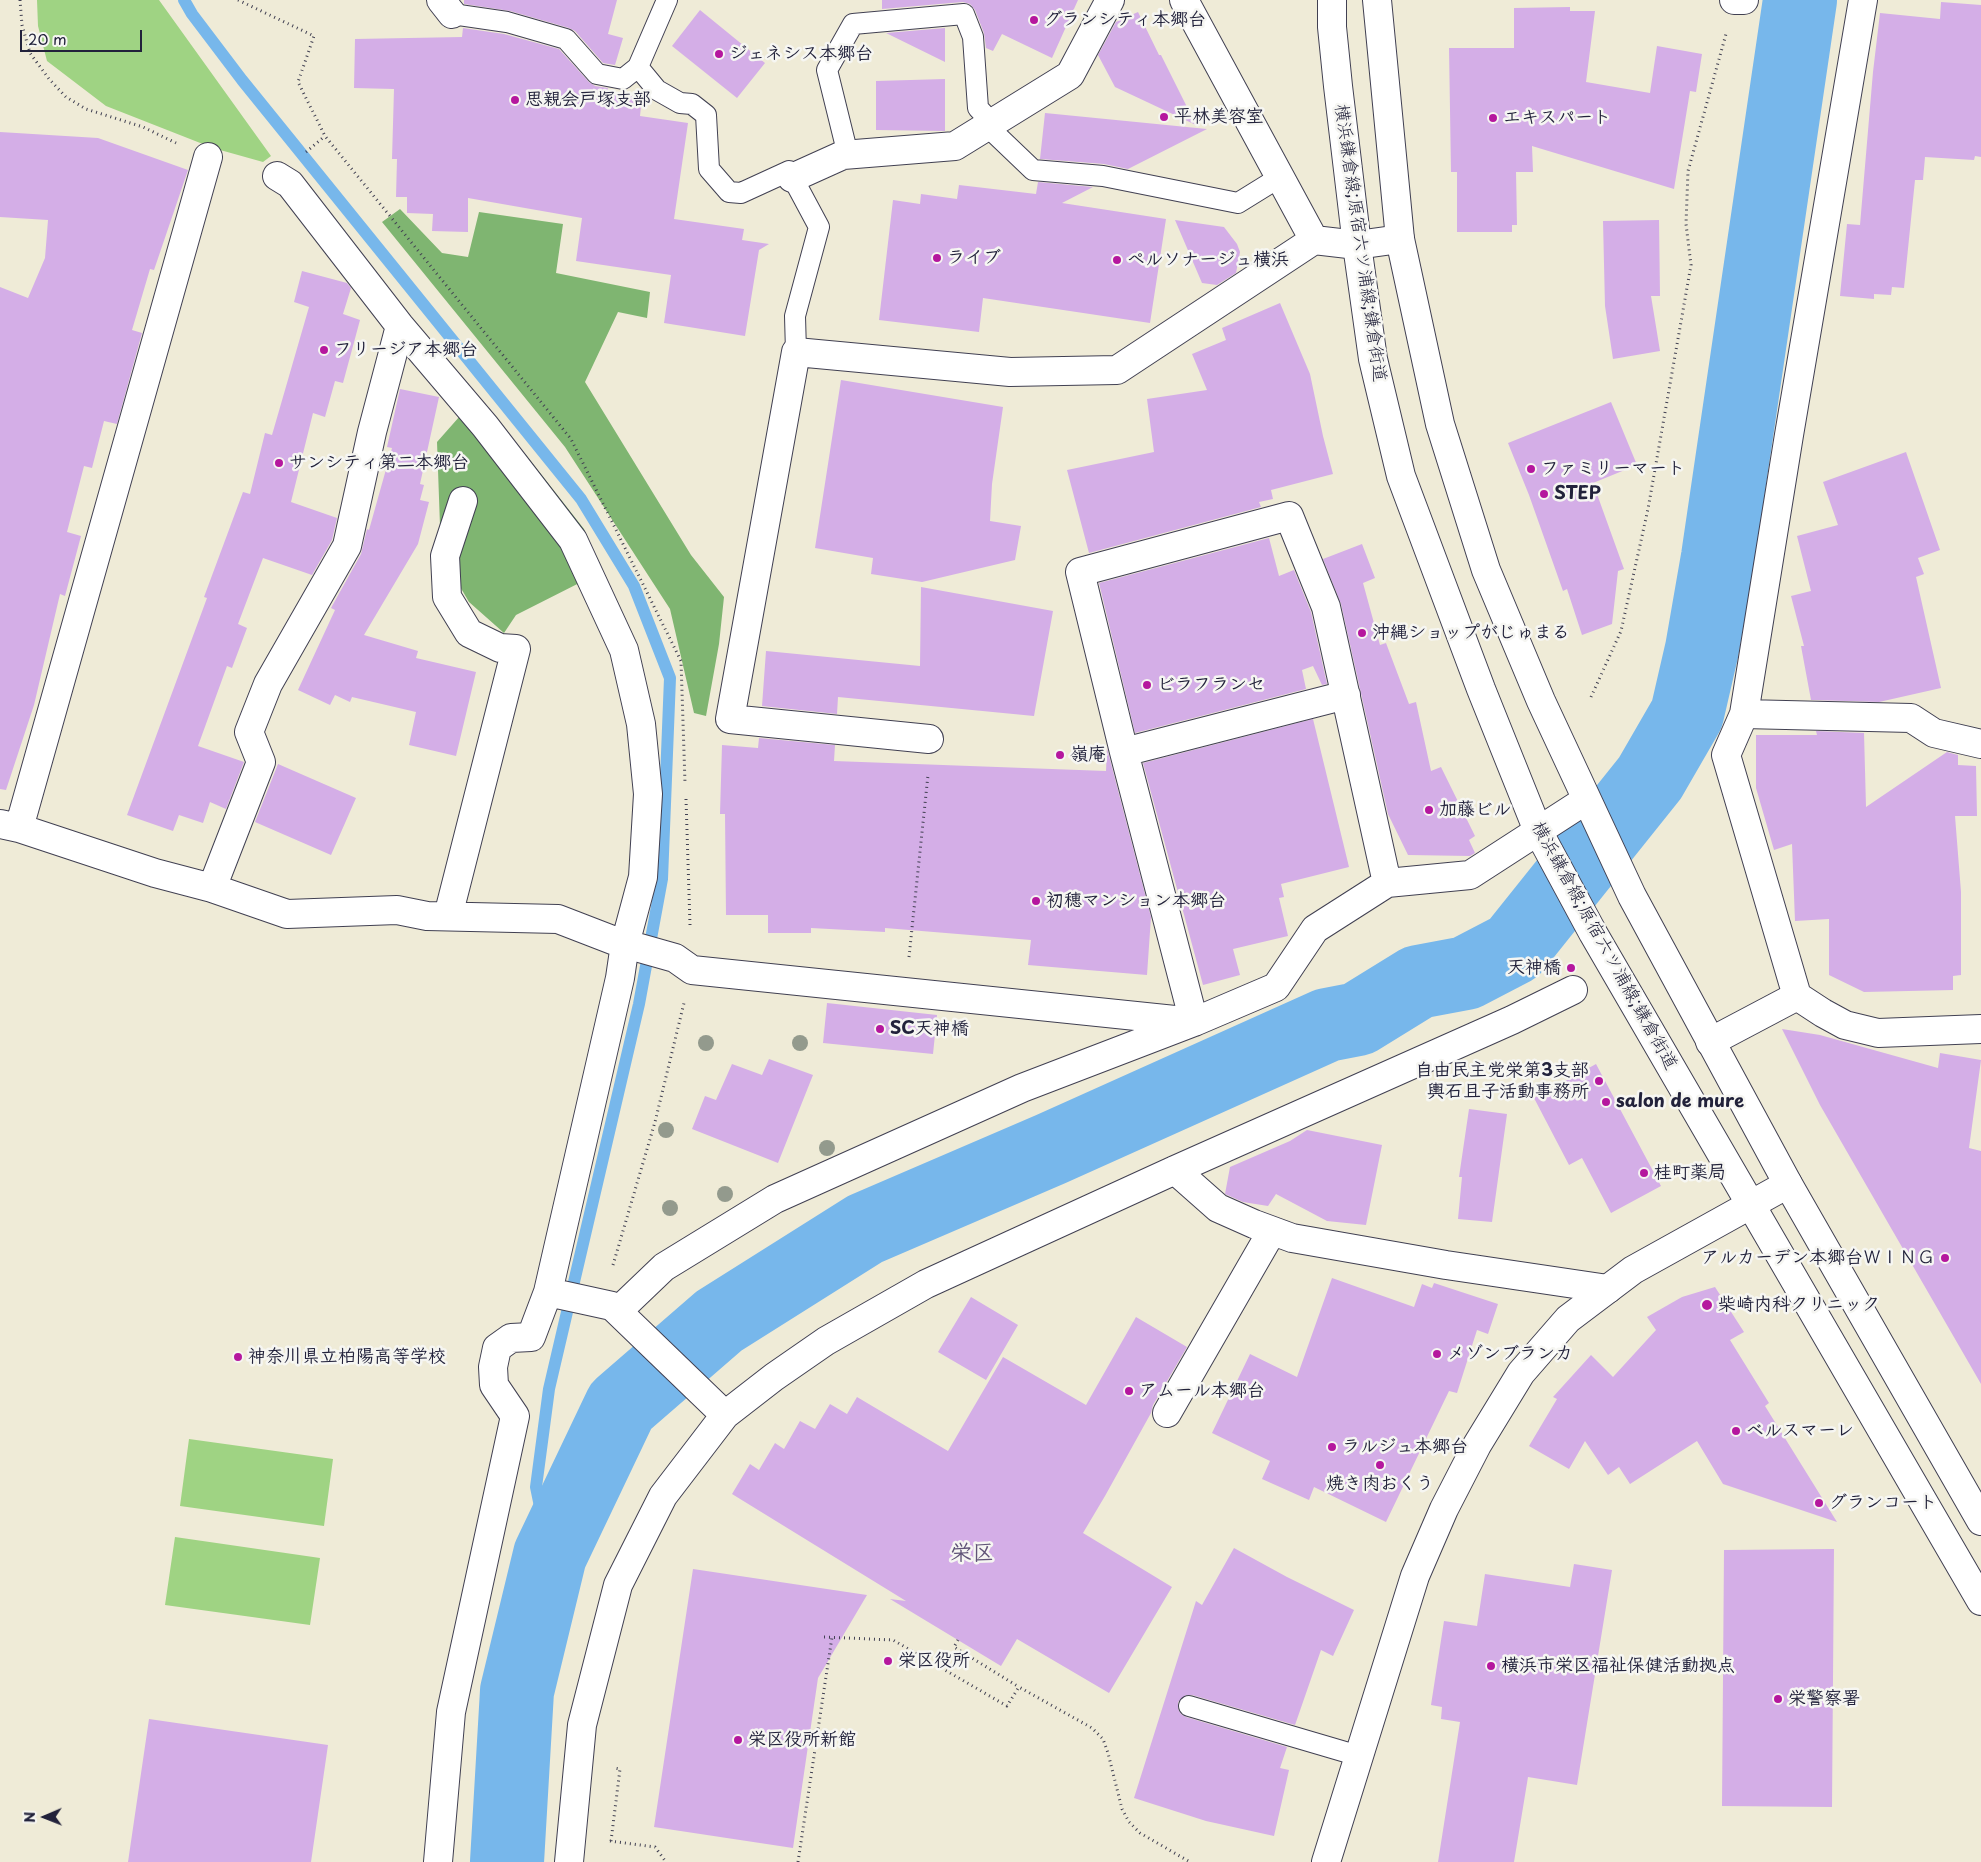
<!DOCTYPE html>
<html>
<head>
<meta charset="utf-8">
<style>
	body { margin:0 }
	#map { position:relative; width:1981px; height:1862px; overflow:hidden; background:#efebd7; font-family:"Playpen Sans",sans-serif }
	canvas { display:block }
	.north { position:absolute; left:20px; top:1792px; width:50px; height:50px; -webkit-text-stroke:4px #f6f6f2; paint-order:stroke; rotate:269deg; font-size:14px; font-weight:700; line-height:20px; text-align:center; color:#22223b }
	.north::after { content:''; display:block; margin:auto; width:18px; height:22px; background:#22223b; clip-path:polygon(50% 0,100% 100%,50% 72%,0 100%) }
	.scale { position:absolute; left:20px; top:30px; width:122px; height:22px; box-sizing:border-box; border:2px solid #22223b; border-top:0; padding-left:6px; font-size:15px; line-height:18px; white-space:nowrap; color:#22223b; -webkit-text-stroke:4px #f6f6f2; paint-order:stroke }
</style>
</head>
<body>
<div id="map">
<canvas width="1981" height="1862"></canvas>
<div class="north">N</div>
<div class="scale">20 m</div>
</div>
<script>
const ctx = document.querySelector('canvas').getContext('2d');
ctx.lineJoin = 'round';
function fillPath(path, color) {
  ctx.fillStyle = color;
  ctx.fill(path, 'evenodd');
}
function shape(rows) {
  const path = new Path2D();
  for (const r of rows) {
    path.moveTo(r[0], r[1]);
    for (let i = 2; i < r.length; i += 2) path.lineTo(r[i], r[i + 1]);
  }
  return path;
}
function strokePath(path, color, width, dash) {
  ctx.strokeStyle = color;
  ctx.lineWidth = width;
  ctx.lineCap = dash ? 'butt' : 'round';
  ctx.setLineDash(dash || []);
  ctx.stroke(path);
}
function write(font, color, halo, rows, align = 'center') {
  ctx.font = font + ' "Playpen Sans","Klee One",sans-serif';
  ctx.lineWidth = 5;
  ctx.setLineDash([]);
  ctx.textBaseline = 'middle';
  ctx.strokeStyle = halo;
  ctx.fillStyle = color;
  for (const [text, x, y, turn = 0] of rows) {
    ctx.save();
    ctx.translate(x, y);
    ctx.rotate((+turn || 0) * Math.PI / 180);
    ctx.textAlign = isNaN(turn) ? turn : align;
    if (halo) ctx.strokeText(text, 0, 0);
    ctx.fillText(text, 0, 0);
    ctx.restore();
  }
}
const green = shape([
	[37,0,159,0,271,156,263,162,213,148,106,106,47,61,38,26],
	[189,1439,333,1459,324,1526,180,1506],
	[175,1537,320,1558,310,1625,165,1605]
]);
const forest = shape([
	[400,209,442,253,468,257,479,212,563,224,556,273,650,292,647,318,618,312,585,382,691,555,724,597,719,644,706,716,694,713,670,609,565,447,382,222],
	[475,399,526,455,584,529,601,572,516,615,504,633,469,602,441,554,437,442]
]);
const stream = shape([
	[184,0,192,14,242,80,581,499,634,586,670,678,662,879,639,1004,549,1389,536,1487,550,1555]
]);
const river = shape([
	[507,1862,517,1691,550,1555,621,1406,719,1321,865,1229,1051,1149,1327,1025,1358,1019,1418,982,1466,973,1514,948,1650,778,1687,714,1702,649,1718,557,1800,0]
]);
const building = shape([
	[464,0,617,0,608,34,623,38,615,65,603,63,575,31,569,28,510,11,464,4],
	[882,0,1078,0,1052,58,1002,34,993,51,986,48,984,33,975,10,970,4,963,2,882,9],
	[1941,2,1981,5,1981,157,1975,156,1974,160,1925,157,1923,180,1915,180,1904,288,1892,287,1891,295,1874,294,1874,299,1840,296,1847,224,1860,225,1873,72,1880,13,1940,19],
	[1570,7,1570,11,1595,11,1586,82,1650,93,1657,46,1702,54,1696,92,1690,91,1674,189,1532,146,1533,172,1516,172,1517,225,1512,225,1512,232,1457,232,1457,172,1451,172,1449,48,1514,48,1514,8],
	[700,10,765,63,737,98,672,46],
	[1138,12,1159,55,1161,55,1196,125,1115,87,1098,55,1116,22],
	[463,28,504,34,559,49,589,82,595,86,608,88,607,93,642,97,640,116,688,123,674,219,744,229,742,240,769,244,759,250,745,336,664,323,671,275,576,261,582,218,468,198,468,232,432,231,433,214,407,213,407,197,396,197,397,159,392,159,394,89,354,88,355,39,462,37],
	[945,28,945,62,886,33],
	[945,79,945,131,876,130,876,81],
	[1045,113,1207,129,1128,169,1104,164,1040,159],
	[0,132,98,138,188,170,154,270,150,269,132,330,142,333,117,424,104,421,92,468,84,466,67,532,81,536,65,596,60,594,34,705,6,790,0,789,0,287,28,298,45,258,48,220,0,217],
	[1038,182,1093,187,1062,203,1166,219,1150,323,983,298,979,332,879,320,893,200,920,204,921,194,957,199,959,185,1036,194],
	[1175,220,1224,227,1237,244,1240,252,1236,273,1217,285,1202,283],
	[1659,220,1660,296,1651,296,1660,351,1613,359,1605,306,1603,221],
	[302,271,347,283,351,288,343,314,360,320,343,383,335,381,325,417,313,413,291,502,337,518,332,540,312,575,263,558,238,624,247,628,232,668,227,666,198,746,244,762,226,809,210,802,203,823,179,815,173,831,127,815,207,598,204,597,243,492,250,494,265,433,272,435,309,307,294,302],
	[1280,303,1310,374,1323,436,1333,474,1271,490,1273,499,1259,502,1261,507,1089,553,1067,470,1154,452,1147,399,1207,390,1192,354,1226,340,1222,328],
	[841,380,1003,407,992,484,990,521,1021,526,1015,560,922,582,871,574,873,558,815,548],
	[400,389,439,397,420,484,424,485,420,500,429,502,418,544,364,635,418,651,416,658,476,672,456,756,409,745,416,712,352,697,350,702,335,695,330,705,298,690,335,610,331,608,361,554,367,529,369,530,392,448,387,447],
	[1611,402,1637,465,1593,483,1624,569,1618,571,1612,624,1582,635,1567,589,1563,591,1529,495,1508,443],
	[1906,452,1940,550,1918,558,1924,574,1916,577,1941,688,1879,702,1811,700,1801,646,1804,646,1791,596,1811,591,1797,536,1838,525,1823,482],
	[1269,538,1279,576,1294,570,1311,612,1327,684,1322,685,1313,666,1302,670,1306,689,1135,733,1099,583],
	[1362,544,1375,578,1363,583,1380,645,1386,643,1409,704,1416,702,1431,771,1441,767,1475,836,1469,840,1475,853,1470,856,1408,855,1388,814,1341,604,1323,559],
	[921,587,1053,611,1034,716,838,697,837,714,762,706,766,651,920,666],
	[1313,719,1349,867,1281,884,1284,897,1279,898,1288,936,1233,949,1240,975,1203,985,1143,763],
	[1816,731,1864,733,1866,807,1947,752,1958,755,1958,765,1976,766,1977,816,1955,816,1961,892,1961,975,1953,976,1953,990,1864,992,1829,975,1829,919,1795,921,1792,844,1774,850,1756,788,1756,735,1817,735],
	[759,738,835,745,834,761,1106,771,1107,748,1151,917,1147,975,1028,965,1031,940,885,928,885,932,811,928,811,933,768,933,768,915,726,915,725,814,720,814,722,745,758,748],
	[278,764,356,798,331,855,255,822],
	[827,1003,937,1015,933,1054,823,1043],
	[1782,1029,1820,1035,1938,1068,1940,1053,1981,1060,1969,1148,1981,1151,1981,1384,1820,1105],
	[769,1059,813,1075,778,1163,692,1129,705,1096,716,1100,732,1064,762,1075],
	[1596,1064,1661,1186,1611,1213,1582,1158,1569,1165,1534,1098],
	[1469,1109,1507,1114,1492,1222,1458,1219,1462,1177,1459,1177],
	[1307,1130,1382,1145,1366,1225,1327,1221,1276,1194,1268,1206,1243,1202,1225,1194,1230,1167,1290,1141],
	[1332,1278,1414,1307,1422,1284,1432,1288,1434,1283,1498,1304,1488,1334,1477,1330,1457,1393,1449,1391,1386,1522,1314,1487,1309,1500,1262,1479,1270,1461,1212,1433,1250,1354,1297,1377],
	[1715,1287,1744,1332,1730,1340,1769,1403,1765,1406,1837,1522,1723,1484,1697,1441,1630,1484,1619,1467,1608,1475,1585,1441,1569,1469,1529,1446,1557,1399,1553,1397,1591,1355,1613,1377,1656,1330,1647,1317,1682,1297],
	[971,1297,1018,1325,986,1380,938,1352],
	[1136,1317,1187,1347,1153,1405,1151,1413,1105,1496,1083,1533,1172,1587,1109,1693,1017,1639,1001,1666,890,1599,906,1601,732,1494,750,1464,759,1470,775,1443,784,1449,800,1421,815,1429,830,1404,847,1414,857,1397,948,1451,1003,1357,1086,1405],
	[1234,1548,1287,1577,1354,1610,1333,1656,1321,1650,1295,1725,1192,1695,1186,1695,1178,1702,1178,1709,1181,1714,1186,1717,1287,1747,1280,1768,1289,1770,1274,1836,1206,1821,1134,1798,1196,1601,1202,1605],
	[1834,1549,1832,1807,1722,1806,1724,1550],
	[1574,1564,1612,1570,1577,1785,1528,1777,1514,1862,1438,1862,1460,1722,1441,1719,1442,1707,1431,1705,1444,1621,1477,1626,1485,1574,1570,1587],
	[693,1569,867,1595,818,1678,793,1848,654,1827],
	[149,1719,328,1745,311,1862,128,1862]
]);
const path = shape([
	[20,0,22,25,30,53,49,79,66,97,86,109,143,127,176,143],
	[238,0,314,36,298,82,325,136,571,439,681,661,685,783],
	[306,152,325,136],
	[1591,697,1621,631,1648,509,1691,265,1686,224,1688,171,1726,34],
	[686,799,690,925],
	[909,957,928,775],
	[613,1265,655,1122,684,1003],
	[824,1637,893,1640,1007,1706,1019,1687,1092,1728,1103,1739,1108,1753,1122,1809,1129,1822,1140,1833,1190,1862],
	[958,1640,954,1647,1019,1687],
	[610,1841,655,1847,666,1862],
	[611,1841,620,1769,614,1768],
	[798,1862,832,1637]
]);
const lane = shape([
	[452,14,507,22,566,39,597,74,623,79,638,67,667,0],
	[638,67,657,90,680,103,692,104,706,115,709,169,729,192,741,193,789,171,819,227,795,316,796,352],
	[987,126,1033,170,1103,176,1238,203,1280,177],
	[848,155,827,70,853,24,964,14,973,37,978,108,992,123],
	[1189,1706,1359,1756]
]);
const street = shape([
	[441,0,452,14],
	[1184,0,1314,240,1357,245,1400,239],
	[277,176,290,184,400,326,485,426,573,540,624,650,641,724,648,794,643,877,625,944,620,978,548,1292,531,1337,511,1338,497,1348,493,1367,494,1385,515,1416,451,1712,438,1862],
	[792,178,843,155,955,146,1070,75,1110,0],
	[1744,714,1911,718,1934,733,1981,744],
	[929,739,730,719,796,352,1010,372,1117,370,1314,240],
	[1124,752,1346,695],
	[0,824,19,828,155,873,212,888,287,914,397,910,427,916,558,919,615,941,675,958,692,970,1194,1022,1124,752,1080,572,1289,516,1326,607,1387,883],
	[19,828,208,157],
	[212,888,261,762,249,732,268,684,347,546,372,432,400,326],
	[448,916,516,649,500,648,469,633,447,597,445,556,463,501],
	[1797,996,1726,755,1744,714,1789,435,1863,0],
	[1710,1042,1797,996,1823,1013,1845,1025,1878,1033,1981,1029],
	[1175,1170,1218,1208,1254,1224,1292,1238,1446,1265,1608,1289],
	[548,1292,612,1306,725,1415],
	[618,1311,664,1267,775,1199,1022,1088,1194,1022,1276,987,1315,929,1387,883,1470,875,1586,800],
	[1167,1413,1272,1231],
	[569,1862,582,1725,618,1585,663,1496,725,1415,774,1377,826,1341,926,1284,1175,1170,1512,1020,1573,990]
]);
const secondary = shape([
	[1734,0,1744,0],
	[1326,1862,1415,1576,1444,1509,1477,1445,1521,1373,1568,1319,1633,1270,1788,1184]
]);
const primary = shape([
	[1332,0,1332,27,1338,86,1357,245,1373,359,1401,476,1481,689,1538,831,1593,933,1981,1601],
	[1377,0,1400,239,1440,424,1486,570,1541,701,1632,896,1788,1184,1981,1521]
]);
const trees = [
	[706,1043],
	[800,1043],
	[666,1130],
	[827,1148],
	[725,1194],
	[670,1208]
];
const markers = [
	[1034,20,5,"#b5179e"],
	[719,54,5,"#b5179e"],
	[515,100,5,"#b5179e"],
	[1164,117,5,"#b5179e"],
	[1493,118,5,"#b5179e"],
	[937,258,5,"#b5179e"],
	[1117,260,5,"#b5179e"],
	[324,350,5,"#b5179e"],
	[279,463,5,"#b5179e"],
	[1531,469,5,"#b5179e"],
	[1544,494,5,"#b5179e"],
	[1362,633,5,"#b5179e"],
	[1147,685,5,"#b5179e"],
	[1060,755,5,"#b5179e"],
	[1429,810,5,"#b5179e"],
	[1036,901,5,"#b5179e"],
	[1571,968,5,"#b5179e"],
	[880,1029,5,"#b5179e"],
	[1599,1081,5,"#b5179e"],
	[1606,1102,5,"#b5179e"],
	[1644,1173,5,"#b5179e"],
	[1945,1258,5,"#b5179e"],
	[1707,1305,6,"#b5179e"],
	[1437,1354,5,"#b5179e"],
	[238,1357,5,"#b5179e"],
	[1129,1391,5,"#b5179e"],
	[1736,1431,5,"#b5179e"],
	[1332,1447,5,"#b5179e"],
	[1380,1465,5,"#b5179e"],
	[1819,1503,5,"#b5179e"],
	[888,1661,5,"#b5179e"],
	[1491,1666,5,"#b5179e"],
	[1778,1699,5,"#b5179e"],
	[738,1740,5,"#b5179e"]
];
const poiNames = [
	["グランシティ本郷台",1044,20],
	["ジェネシス本郷台",729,54],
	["思親会戸塚支部",525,100],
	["平林美容室",1174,117],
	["エキスパート",1503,118],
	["ライブ",947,258],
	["ペルソナージュ横浜",1127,260],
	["フリージア本郷台",334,350],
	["サンシティ第二本郷台",289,463],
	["ファミリーマート",1541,469],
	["STEP",1554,494],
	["沖縄ショップがじゅまる",1372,633],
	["ビラフランセ",1157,685],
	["嶺庵",1070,755],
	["加藤ビル",1439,810],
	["初穂マンション本郷台",1046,901],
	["天神橋",1561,968,"right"],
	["SC天神橋",890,1029],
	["自由民主党栄第3支部",1589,1071,"right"],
	["輿石且子活動事務所",1589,1092,"right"],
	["salon de mure",1616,1102],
	["桂町薬局",1654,1173],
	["アルカーデン本郷台ＷＩＮＧ",1935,1258,"right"],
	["柴崎内科クリニック",1718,1305],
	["メゾンブランカ",1447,1354],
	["神奈川県立柏陽高等学校",248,1357],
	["アムール本郷台",1139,1391],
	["ベルスマーレ",1746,1431],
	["ラルジュ本郷台",1342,1447],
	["焼き肉おくう",1380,1484,"center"],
	["グランコート",1829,1503],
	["栄区役所",898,1661],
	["横浜市栄区福祉保健活動拠点",1501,1666],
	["栄警察署",1788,1699],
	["栄区役所新館",748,1740]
];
const streetNames = [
	["横浜鎌倉線;原宿六ツ浦線;鎌倉街道",1360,243,82],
	["横浜鎌倉線;原宿六ツ浦線;鎌倉街道",1604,946,61]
];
const districtNames = [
	["栄区",972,1554]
];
fillPath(green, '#9fd383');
fillPath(forest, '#7fb571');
strokePath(stream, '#77b7eb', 12);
strokePath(river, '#77b7eb', 74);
fillPath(building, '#d4aee7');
strokePath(lane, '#414052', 22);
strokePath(street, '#414052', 30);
strokePath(secondary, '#414052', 30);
strokePath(primary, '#414052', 30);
strokePath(path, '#414052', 3, [1, 4]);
strokePath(lane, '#fff', 20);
strokePath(street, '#fff', 28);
strokePath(secondary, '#fff', 28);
strokePath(primary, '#fff', 28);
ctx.fillStyle = '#939a8d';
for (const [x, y] of trees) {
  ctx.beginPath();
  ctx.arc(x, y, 8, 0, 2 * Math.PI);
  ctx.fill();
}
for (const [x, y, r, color] of markers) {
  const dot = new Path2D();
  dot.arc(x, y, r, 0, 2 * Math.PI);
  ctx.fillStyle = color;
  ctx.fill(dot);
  strokePath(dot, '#f6f6f2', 2);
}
write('bold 18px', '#22223b', '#f6f6f2', poiNames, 'left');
write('18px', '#22223b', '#f6f6f2', streetNames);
write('bold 22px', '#605377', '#f6f6f2', districtNames);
</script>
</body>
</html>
